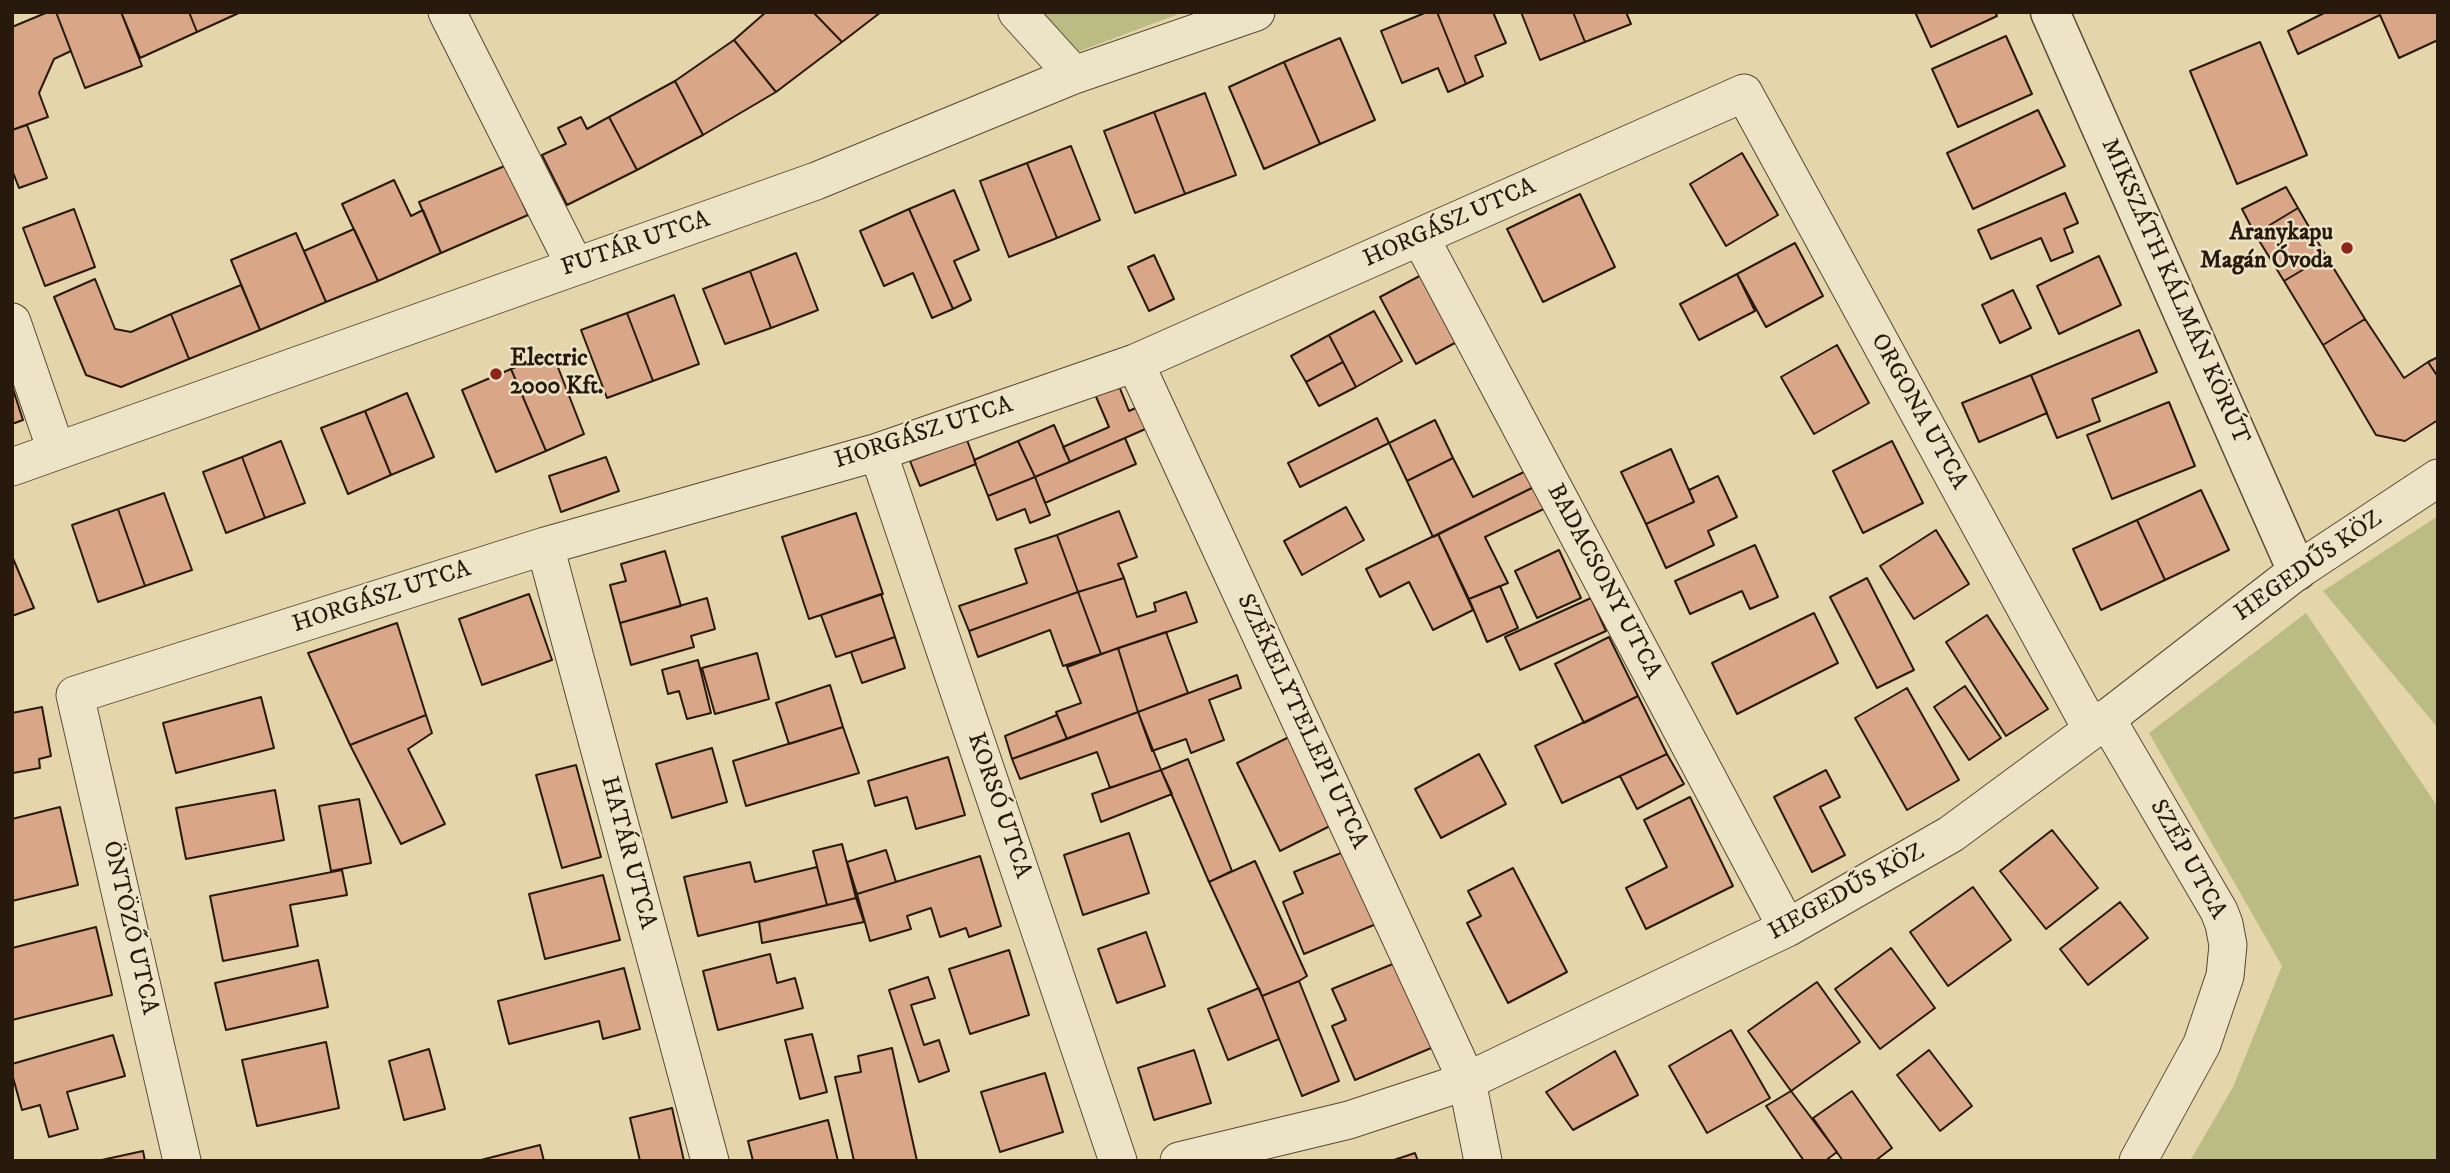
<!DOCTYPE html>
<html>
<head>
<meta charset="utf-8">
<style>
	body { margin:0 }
	#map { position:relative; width:2450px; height:1173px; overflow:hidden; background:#e4d6aa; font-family:"IM FELL DW Pica",serif }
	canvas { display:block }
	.frame { position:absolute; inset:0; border:14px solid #27190b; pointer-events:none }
</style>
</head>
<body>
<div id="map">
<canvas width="2450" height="1173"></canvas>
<div class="frame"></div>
</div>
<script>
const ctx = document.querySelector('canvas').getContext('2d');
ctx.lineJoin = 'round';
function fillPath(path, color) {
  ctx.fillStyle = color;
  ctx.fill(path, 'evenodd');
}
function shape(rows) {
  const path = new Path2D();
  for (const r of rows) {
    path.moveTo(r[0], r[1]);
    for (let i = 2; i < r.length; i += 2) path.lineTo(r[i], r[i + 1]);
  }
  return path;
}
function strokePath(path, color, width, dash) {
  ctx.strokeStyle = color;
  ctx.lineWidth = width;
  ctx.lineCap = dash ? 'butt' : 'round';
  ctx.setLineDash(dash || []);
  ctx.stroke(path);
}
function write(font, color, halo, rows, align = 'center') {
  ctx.font = font + ' "IM FELL DW Pica",serif';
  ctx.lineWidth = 5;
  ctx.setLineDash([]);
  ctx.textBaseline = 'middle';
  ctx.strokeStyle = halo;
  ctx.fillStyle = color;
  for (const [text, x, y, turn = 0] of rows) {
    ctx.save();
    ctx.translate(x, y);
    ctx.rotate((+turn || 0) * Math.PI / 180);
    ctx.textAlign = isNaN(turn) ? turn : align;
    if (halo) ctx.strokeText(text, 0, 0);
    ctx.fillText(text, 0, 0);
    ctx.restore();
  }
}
const green = shape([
	[1017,12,1184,12,1059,59],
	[2438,516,2438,728,2323,591],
	[2306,613,2438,807,2438,1161,2190,1161,2233,1087,2282,966,2149,733]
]);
const building = shape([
	[48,12,56,12,71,51,54,59,39,93,48,117,12,130,12,27,48,12],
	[56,12,121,12,142,66,85,88,56,12],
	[121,12,189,12,197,32,140,58,121,12],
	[189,12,241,12,197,32,189,12],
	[766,12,813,12,842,42,776,92,734,40,766,12],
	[813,12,881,12,842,42,813,12],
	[1427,12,1437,12,1466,84,1448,92,1438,68,1402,83,1381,31,1427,12],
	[1437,12,1493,12,1506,43,1475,56,1483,76,1466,84,1437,12],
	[1521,12,1573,12,1585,42,1540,60,1521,12],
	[1573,12,1626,12,1631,24,1585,42,1573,12],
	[1915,12,1995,12,1997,16,1931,47,1915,12],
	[2326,12,2437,12,2438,40,2399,58,2380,15,2298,54,2288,31,2326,12],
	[2006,36,2032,94,1958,127,1932,69,2006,36],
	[1340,38,1375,120,1320,144,1284,62,1340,38],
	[734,40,776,92,703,135,675,81,734,40],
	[2260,42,2307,155,2237,184,2190,71,2260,42],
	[1284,62,1320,144,1264,169,1229,87,1284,62],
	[675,81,703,135,637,170,609,117,675,81],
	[1205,93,1236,175,1185,194,1154,112,1205,93],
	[2038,110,2065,166,1973,209,1947,153,2038,110],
	[1154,112,1185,194,1135,213,1104,131,1154,112],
	[581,117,587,129,609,117,637,170,567,205,542,155,566,144,558,128,581,117],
	[27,125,47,178,19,188,12,170,12,130,27,125],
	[1071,146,1100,220,1057,238,1027,163,1071,146],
	[1742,153,1778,215,1726,246,1690,184,1742,153],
	[1027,163,1057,238,1009,257,980,181,1027,163],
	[507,165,528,215,441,253,419,202,507,165],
	[394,180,411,216,423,210,441,253,378,281,342,204,394,180],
	[2286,187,2298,208,2255,234,2242,209,2286,187],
	[954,190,979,250,954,261,971,300,953,309,909,209,954,190],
	[2065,193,2078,223,2064,229,2073,252,2051,261,2041,238,1991,259,1978,230,2065,193],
	[1580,194,1615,267,1543,302,1507,229,1580,194],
	[2298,208,2326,256,2284,281,2255,234,2298,208],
	[74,209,95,267,45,286,23,228,74,209],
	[909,209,953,309,932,318,913,273,884,286,860,231,909,209],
	[354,229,378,281,326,302,304,251,354,229],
	[296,233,326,302,260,330,231,260,296,233],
	[1795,243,1823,296,1766,327,1737,274,1795,243],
	[796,253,818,310,771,328,750,271,796,253],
	[1154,255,1174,299,1149,311,1128,267,1154,255],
	[2099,256,2121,305,2059,334,2037,286,2099,256],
	[2326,256,2365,319,2323,345,2284,281,2326,256],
	[750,271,771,328,725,344,703,289,750,271],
	[1429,271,1464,338,1416,364,1380,297,1429,271],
	[1737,274,1755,311,1699,340,1680,304,1737,274],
	[95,279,115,329,131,332,171,314,189,359,121,387,86,375,54,297,95,279],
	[241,285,260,330,189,359,171,314,241,285],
	[2013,290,2031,328,2000,343,1982,305,2013,290],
	[674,295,699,364,653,381,627,313,674,295],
	[1374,311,1402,361,1356,387,1329,335,1374,311],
	[627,313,653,381,607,398,581,330,627,313],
	[2365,319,2404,378,2428,362,2438,377,2438,420,2405,441,2376,435,2323,345,2365,319],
	[2139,330,2157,372,2092,399,2100,421,2057,438,2031,375,2139,330],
	[1329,335,1343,362,1306,382,1291,356,1329,335],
	[1837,345,1869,403,1814,434,1781,377,1837,345],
	[552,352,584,434,546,451,511,369,552,352],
	[2438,357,2438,377,2428,362,2438,357],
	[1343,362,1356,387,1319,406,1306,382,1343,362],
	[511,369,546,451,496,472,462,390,511,369],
	[2031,375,2047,413,1979,442,1962,403,2031,375],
	[1117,381,1129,411,1140,406,1150,427,1070,462,1063,447,1109,427,1094,392,1117,381],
	[12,386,23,420,12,424,12,386],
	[407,393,434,457,391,475,365,411,407,393],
	[2169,402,2195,466,2112,499,2087,435,2169,402],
	[365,411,391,475,348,494,321,428,365,411],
	[1377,418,1389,443,1300,487,1288,463,1377,418],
	[1435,420,1453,458,1407,481,1389,443,1435,420],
	[1054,425,1070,462,1035,477,1018,441,1054,425],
	[1125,438,1136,464,1045,503,1035,477,1125,438],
	[967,440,976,464,920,486,910,461,967,440],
	[281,441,305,503,265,518,242,457,281,441],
	[1018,441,1035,477,988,496,974,460,1018,441],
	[1892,441,1923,503,1863,533,1833,471,1892,441],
	[1671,449,1694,502,1646,524,1621,472,1671,449],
	[242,457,265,518,226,533,203,472,242,457],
	[606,457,619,491,561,512,549,476,606,457],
	[1453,458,1473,497,1532,468,1540,484,1433,537,1407,481,1453,458],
	[1718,476,1737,517,1708,531,1714,545,1666,568,1646,524,1694,502,1689,490,1718,476],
	[1035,477,1050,515,1030,523,1025,509,997,520,988,496,1035,477],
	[1540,484,1552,505,1485,537,1508,583,1469,599,1438,534,1540,484],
	[2201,490,2229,550,2165,580,2137,520,2201,490],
	[164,493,192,570,145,586,118,509,164,493],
	[1346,507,1364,540,1302,575,1284,541,1346,507],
	[118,509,145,586,98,602,72,525,118,509],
	[1119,511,1137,557,1118,564,1124,578,1078,592,1057,535,1119,511],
	[856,513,883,594,809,619,782,537,856,513],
	[2137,520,2165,580,2101,610,2073,549,2137,520],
	[1936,530,1969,584,1914,619,1880,566,1936,530],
	[1438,534,1473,610,1433,630,1409,582,1380,597,1366,569,1438,534],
	[1057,535,1078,592,969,631,959,606,1027,583,1015,549,1057,535],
	[1755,545,1778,597,1750,609,1742,591,1690,614,1675,581,1755,545],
	[1559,550,1581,598,1537,618,1515,571,1559,550],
	[665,551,681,606,620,623,610,585,626,581,621,564,665,551],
	[12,556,34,608,12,616,12,556],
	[1124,578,1137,617,1156,611,1154,603,1186,592,1197,622,1101,654,1078,592,1124,578],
	[1867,578,1914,670,1877,688,1830,597,1867,578],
	[1500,586,1518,628,1487,642,1469,599,1500,586],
	[1078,592,1101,654,1063,666,1050,630,978,657,969,631,1078,592],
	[529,594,552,660,482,685,459,619,529,594],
	[881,594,895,637,836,657,821,615,881,594],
	[707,598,715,629,691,636,694,647,631,665,620,623,707,598],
	[1591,598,1606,631,1520,670,1505,637,1591,598],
	[1814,613,1838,663,1737,714,1712,663,1814,613],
	[1987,615,2048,709,2006,736,1946,642,1987,615],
	[397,623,426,715,350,745,308,653,397,623],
	[1166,632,1188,693,1138,712,1118,648,1166,632],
	[895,637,905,668,862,683,851,652,895,637],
	[1609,637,1638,696,1584,723,1555,664,1609,637],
	[1118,648,1138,712,1067,739,1056,712,1081,703,1067,667,1118,648],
	[757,653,769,699,715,714,702,668,757,653],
	[698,660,711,713,687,719,679,691,668,694,662,670,698,660],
	[1237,675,1241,688,1209,700,1224,740,1191,753,1186,739,1152,751,1138,712,1237,675],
	[830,685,843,727,789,744,776,703,830,685],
	[1965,686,2001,738,1969,760,1934,707,1965,686],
	[1907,688,1959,780,1907,810,1855,718,1907,688],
	[1638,696,1667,754,1562,803,1535,746,1638,696],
	[261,697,274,748,176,773,163,723,261,697],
	[42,707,51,756,39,759,40,768,13,773,12,713,42,707],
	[1138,712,1161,770,1110,788,1097,752,1020,779,1012,759,1138,712],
	[426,715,432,733,408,749,445,824,401,844,350,745,426,715],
	[1057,715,1067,739,1012,759,1005,736,1057,715],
	[843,727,859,773,746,806,733,761,843,727],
	[1289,737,1332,825,1280,851,1237,763,1289,737],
	[712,748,727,802,672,818,656,764,712,748],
	[1479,754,1506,804,1441,838,1415,789,1479,754],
	[1667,754,1684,784,1637,809,1620,776,1667,754],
	[948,757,965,815,916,829,907,797,875,806,868,781,948,757],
	[1188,759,1232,871,1209,882,1161,770,1188,759],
	[576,765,601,857,562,868,536,775,576,765],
	[1161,770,1172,794,1101,822,1092,794,1161,770],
	[1826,770,1840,797,1820,807,1845,855,1812,872,1774,797,1826,770],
	[275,790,284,840,186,859,176,808,275,790],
	[1690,797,1733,886,1646,929,1626,888,1667,867,1644,820,1690,797],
	[359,799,371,863,331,871,319,806,359,799],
	[60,807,78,885,12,901,12,819,60,807],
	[2052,830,2098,888,2046,929,2000,871,2052,830],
	[1129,833,1149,893,1083,915,1064,855,1129,833],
	[842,844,856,898,827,905,813,851,842,844],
	[1351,849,1381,922,1304,954,1283,902,1303,893,1294,872,1351,849],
	[886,850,896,882,857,894,847,862,886,850],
	[980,856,1001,926,969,937,966,928,940,937,931,908,907,916,911,929,870,941,857,894,980,856],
	[1255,861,1307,976,1299,981,1262,996,1209,882,1255,861],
	[750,862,755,882,817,867,827,905,698,936,684,877,750,862],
	[1513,868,1567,972,1508,1003,1467,923,1481,916,1468,891,1513,868],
	[342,870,347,895,290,905,298,946,223,961,210,896,342,870],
	[603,875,620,940,545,959,529,894,603,875],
	[1973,887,2011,940,1948,986,1910,932,1973,887],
	[856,898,864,922,762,943,759,922,856,898],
	[2120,902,2148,938,2088,985,2060,949,2120,902],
	[96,927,112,995,12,1020,12,948,96,927],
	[1146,932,1165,986,1117,1003,1098,949,1146,932],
	[1891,948,1935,1008,1880,1049,1835,989,1891,948],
	[1009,950,1029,1015,970,1034,949,969,1009,950],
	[770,954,777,983,795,978,803,1008,718,1030,703,971,770,954],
	[318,960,328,1007,226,1030,215,983,318,960],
	[1400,961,1436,1046,1355,1080,1332,1026,1346,1020,1332,989,1400,961],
	[624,968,640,1029,603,1039,599,1021,509,1044,498,1001,624,968],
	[928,977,935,998,911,1005,924,1045,939,1040,949,1071,919,1082,889,990,928,977],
	[1299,981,1339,1081,1302,1096,1262,996,1299,981],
	[1817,982,1860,1042,1791,1091,1748,1031,1817,982],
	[1259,988,1279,1039,1228,1060,1208,1009,1259,988],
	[1731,1030,1770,1098,1707,1133,1669,1066,1731,1030],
	[812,1034,827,1092,800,1099,785,1040,812,1034],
	[113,1035,125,1076,67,1092,78,1129,49,1137,40,1105,22,1110,12,1074,12,1064,113,1035],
	[326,1042,339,1108,257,1126,242,1060,326,1042],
	[892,1048,917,1161,854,1161,835,1077,861,1072,858,1056,892,1048],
	[429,1049,445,1109,404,1120,389,1061,429,1049],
	[1194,1050,1211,1103,1154,1120,1138,1068,1194,1050],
	[1929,1050,1972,1106,1940,1131,1897,1075,1929,1050],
	[1615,1051,1638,1095,1573,1130,1546,1092,1615,1051],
	[1045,1073,1063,1132,1000,1152,981,1092,1045,1073],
	[1791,1091,1837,1152,1825,1161,1804,1161,1766,1106,1791,1091],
	[1852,1091,1892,1148,1875,1161,1843,1161,1813,1118,1852,1091],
	[672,1108,684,1161,640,1161,630,1118,672,1108],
	[828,1120,838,1161,753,1161,748,1141,828,1120],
	[540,1145,544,1161,477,1161,540,1145],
	[143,1151,145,1161,97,1161,143,1151],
	[1415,1153,1418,1161,1391,1161,1415,1153]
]);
const minor = shape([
	[447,12,575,266],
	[1017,12,1074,75],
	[1420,237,1787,928],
	[12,322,56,450],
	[1135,363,1467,1081,1483,1161],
	[878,452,1118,1161],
	[12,467,816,181,1074,75,1256,12],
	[545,546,710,1161],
	[2106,718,2219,911,2224,924,2228,945,2225,976,2202,1044,2138,1161],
	[182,1161,75,695,545,546,878,452,1135,363,1744,93,2092,730],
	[1179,1161,1349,1120,1467,1081,1787,928,1951,834,2092,730,2297,571,2438,478]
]);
const tertiary = shape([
	[2050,12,2297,571]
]);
const markers = [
	[2347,248,7,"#8f2418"],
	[496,374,7,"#8f2418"]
];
const streetNames = [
	["HORGÁSZ UTCA",1450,224,-24],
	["FUTÁR UTCA",636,245,-19],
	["MIKSZÁTH KÁLMÁN KÖRÚT",2174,292,66],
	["ORGONA UTCA",1918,412,61],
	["HORGÁSZ UTCA",924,434,-18],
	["HEGEDŰS KÖZ",2309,567,-35],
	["BADACSONY UTCA",1603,582,62],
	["HORGÁSZ UTCA",382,598,-18],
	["SZÉKELYTELEPI UTCA",1301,722,65],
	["KORSÓ UTCA",998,806,71],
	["HATÁR UTCA",627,853,75],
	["SZÉP UTCA",2187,860,61],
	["HEGEDŰS KÖZ",1847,893,-29],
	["ÖNTÖZŐ UTCA",129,928,77]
];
const poiNames = [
	["Aranykapu",2333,234],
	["Magán Óvoda",2333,262],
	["Electric",510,360,"left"],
	["2000 Kft.",510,388,"left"]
];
fillPath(green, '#bbbc84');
fillPath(building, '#daa688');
strokePath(building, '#27190b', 2);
strokePath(minor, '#564833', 39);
strokePath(tertiary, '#564833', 41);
strokePath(minor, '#ede4c8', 37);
strokePath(tertiary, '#ede4c8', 38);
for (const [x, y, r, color] of markers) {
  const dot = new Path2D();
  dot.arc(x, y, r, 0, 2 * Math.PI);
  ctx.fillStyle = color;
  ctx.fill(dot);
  strokePath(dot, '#ede4c8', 2.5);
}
write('24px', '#27190b', '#ede4c8', streetNames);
write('bold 24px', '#27190b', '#ede4c8', poiNames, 'right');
</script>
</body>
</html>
